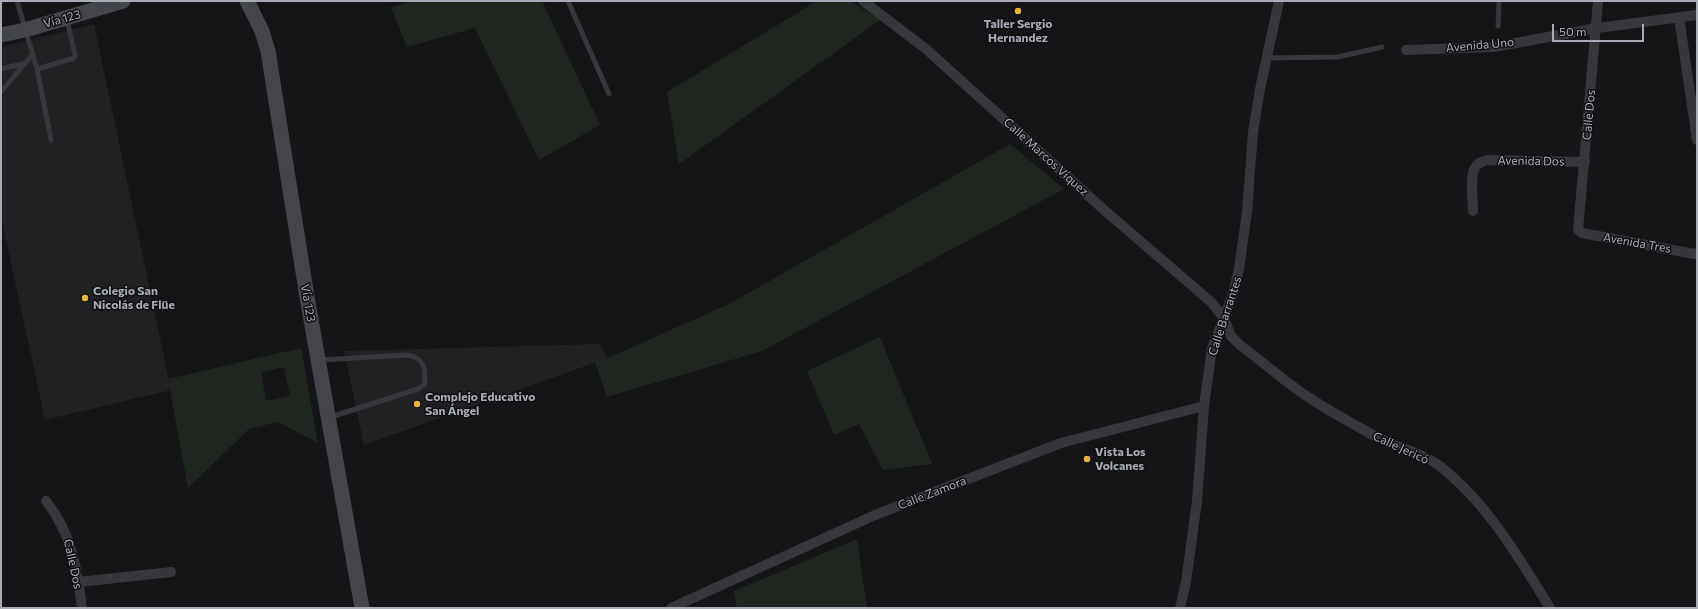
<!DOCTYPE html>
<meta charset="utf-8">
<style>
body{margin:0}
#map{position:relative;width:1698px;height:609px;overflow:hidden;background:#151517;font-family:Commissioner,sans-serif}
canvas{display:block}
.frame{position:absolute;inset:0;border:2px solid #a7acb6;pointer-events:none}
.scale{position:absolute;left:1552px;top:24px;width:92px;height:18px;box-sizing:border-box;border:2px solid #a7acb6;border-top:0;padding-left:5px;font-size:12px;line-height:14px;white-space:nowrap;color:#a7acb6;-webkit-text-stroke:3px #101012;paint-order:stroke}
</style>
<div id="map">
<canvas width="1698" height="609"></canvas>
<div class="frame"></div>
<div class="scale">50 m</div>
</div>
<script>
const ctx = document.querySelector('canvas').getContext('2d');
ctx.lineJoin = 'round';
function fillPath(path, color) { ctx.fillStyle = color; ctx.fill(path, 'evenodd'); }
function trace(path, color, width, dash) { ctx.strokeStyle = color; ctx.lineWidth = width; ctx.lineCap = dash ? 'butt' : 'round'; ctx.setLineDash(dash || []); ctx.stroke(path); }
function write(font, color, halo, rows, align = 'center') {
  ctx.font = font + ' Commissioner,sans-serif'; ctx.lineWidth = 3; ctx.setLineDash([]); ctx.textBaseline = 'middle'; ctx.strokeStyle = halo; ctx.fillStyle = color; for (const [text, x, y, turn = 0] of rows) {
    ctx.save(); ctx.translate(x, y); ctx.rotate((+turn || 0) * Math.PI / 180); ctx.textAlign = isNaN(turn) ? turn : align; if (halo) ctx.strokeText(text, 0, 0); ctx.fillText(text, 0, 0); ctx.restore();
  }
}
fillPath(new Path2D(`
 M94,24L171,390L45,420L1,217V47Z
 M599,344L608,358L364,445L344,351Z`), '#212124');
fillPath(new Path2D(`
 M414,1H542L600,125L539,160L475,28L407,47L391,7Z
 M817,1H850L880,20L679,164L667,92Z
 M1010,144L1064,189L762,351L607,397L595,362L608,358L731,303Z
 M880,337L932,464L883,470L859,424L834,435L807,371Z
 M301,348L318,443L278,422L249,429L188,488L168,379ZM284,367L290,396L266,401L261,372Z
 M857,539L867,608H737L734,591Z`), '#1f2620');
trace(new Path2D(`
 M17,1L37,69L74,58L75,55L67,20
 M568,1L609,94
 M1498,26L1499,1
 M1266,58L1338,57L1382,47
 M1,69L26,63
 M37,69L51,140
 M1,92L32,55
 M319,360L407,355C423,357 427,369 424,385L418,389L331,417`), '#36373b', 5);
trace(new Path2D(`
 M863,1L926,49L1103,209L1211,302L1224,318L1231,336L1240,345C1263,362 1284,381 1308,397C1329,411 1353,424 1375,436C1396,448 1422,452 1441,467C1488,504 1519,558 1550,608
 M1598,1L1578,230L1582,233L1694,254L1697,253
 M1679,17L1697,140
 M1406,50L1494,47L1597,28L1697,15
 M1473,211C1473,199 1468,172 1478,164C1481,162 1484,161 1487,160L1585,162
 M46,501C72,534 77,568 82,608
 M79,582L171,572
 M671,608L875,515L1061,443L1204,406
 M1180,608L1186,582L1197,501L1204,406L1212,348L1232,297L1239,269L1247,212L1253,132L1260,89L1279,1`), '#36373b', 10);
trace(new Path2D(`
 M247,1L262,31L268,51L307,297L362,608
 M1,35L25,30L123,1`), '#44464b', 15);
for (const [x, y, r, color] of [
 [1018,11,4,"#e8b33b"],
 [85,298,4,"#e8b33b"],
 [417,404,4,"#e8b33b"],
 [1087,459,4,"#e8b33b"]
]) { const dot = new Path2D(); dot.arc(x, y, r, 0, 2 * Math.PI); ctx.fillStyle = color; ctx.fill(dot); trace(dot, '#101012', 1.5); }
write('12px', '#a7acb6', '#101012', [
 ["Vía 123",62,19,-16],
 ["Avenida Uno",1480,45,-5],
 ["Calle Dos",1589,115,-85],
 ["Calle Marcos Víquez",1046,157,42],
 ["Avenida Dos",1531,161,1],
 ["Avenida Tres",1637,243,10],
 ["Vía 123",308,303,80],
 ["Calle Barrantes",1225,316,-72],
 ["Calle Jericó",1401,448,25],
 ["Calle Zamora",932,493,-21],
 ["Calle Dos",73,564,78]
]);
write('bold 12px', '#a7acb6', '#101012', [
 ["Taller Sergio",1018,24,"center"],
 ["Hernandez",1018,38,"center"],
 ["Colegio San",93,291],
 ["Nicolás de Flüe",93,305],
 ["Complejo Educativo",425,397],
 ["San Ángel",425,411],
 ["Vista Los",1095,452],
 ["Volcanes",1095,466]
], 'left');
</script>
